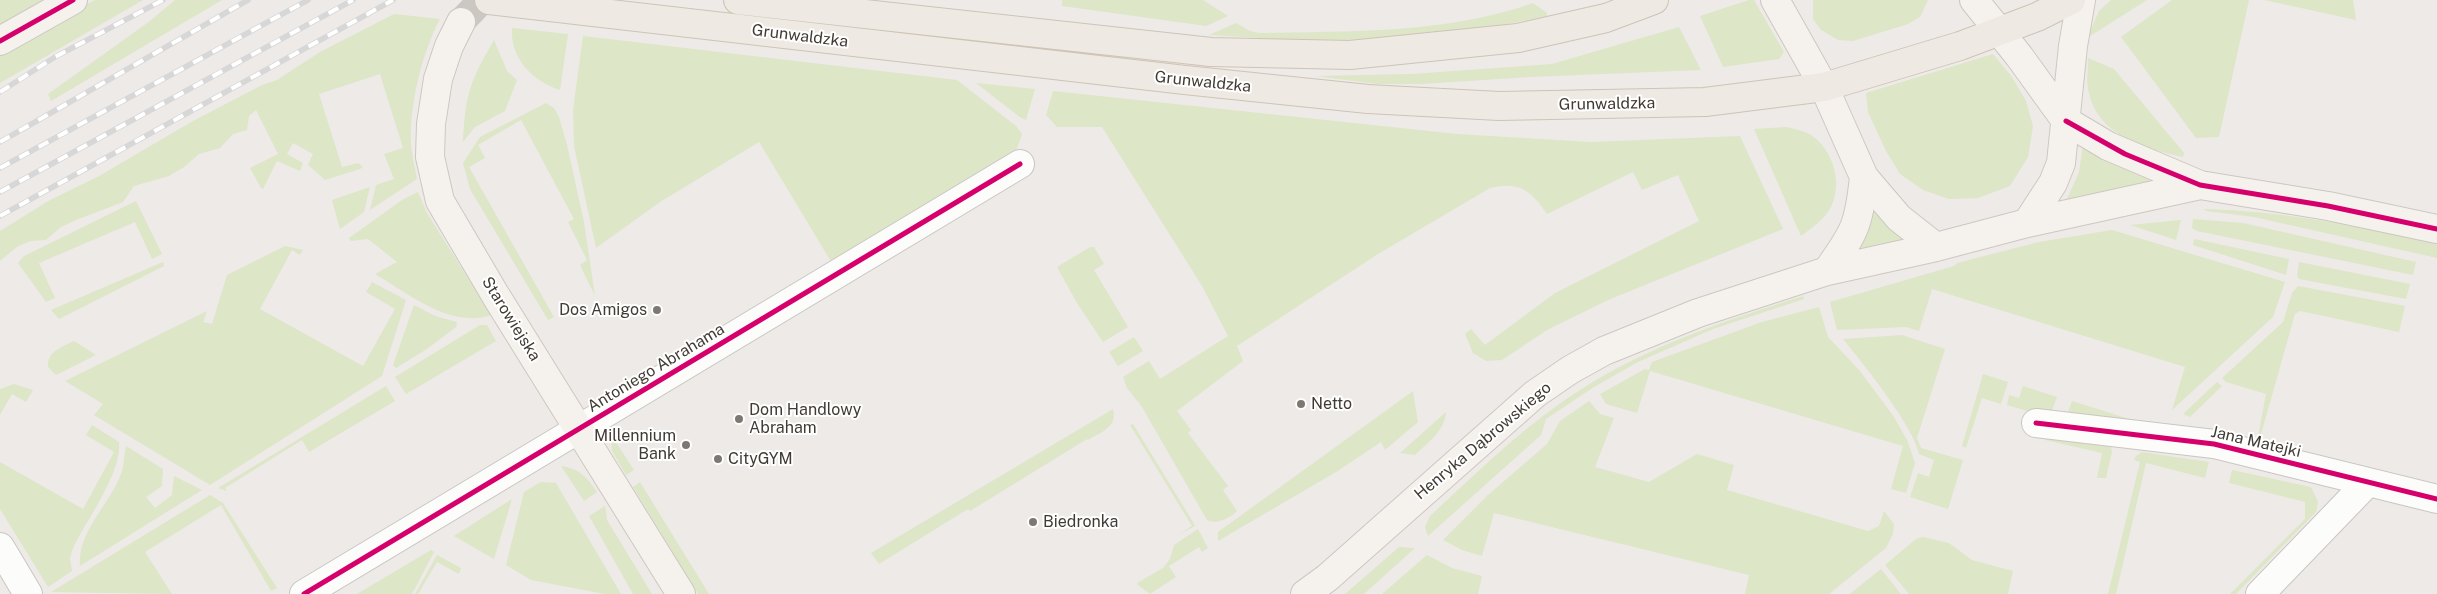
<!DOCTYPE html>
<meta charset="utf-8">
<style>
body{margin:0}
canvas{display:block;background:#edeae7}
</style>
<canvas width="2437" height="594"></canvas>
<script>
const ctx = document.querySelector('canvas').getContext('2d');
ctx.lineJoin = 'round';
function fillPath(path, color) { ctx.fillStyle = color; ctx.fill(path, 'evenodd'); }
function trace(path, color, width, dash) { ctx.strokeStyle = color; ctx.lineWidth = width; ctx.lineCap = dash ? 'butt' : 'round'; ctx.setLineDash(dash || []); ctx.stroke(path); }
function write(font, color, halo, rows, align = 'center') {
  ctx.font = font + ' "Public Sans",sans-serif'; ctx.lineWidth = 4; ctx.setLineDash([]); ctx.textBaseline = 'middle'; ctx.strokeStyle = halo; ctx.fillStyle = color; for (const [text, x, y, turn = 0] of rows) {
    ctx.save(); ctx.translate(x, y); ctx.rotate((+turn || 0) * Math.PI / 180); ctx.textAlign = isNaN(turn) ? turn : align; if (halo) ctx.strokeText(text, 0, 0); ctx.fillText(text, 0, 0); ctx.restore();
  }
}
fillPath(new Path2D(`
 M0,0H46L0,27Z
 M95,0H143L0,83V50Z
 M175,0H222L51,101L48,94L150,21Z
 M1062,0H1203L1228,16L1206,26L1062,6Z
 M1749,0H1754L1784,52L1779,59L1723,67L1700,16Z
 M1813,0H1928L1920,17L1908,24L1853,41L1838,40L1821,30L1813,19Z
 M2111,0H2147L2087,38L2099,11Z
 M2172,0H2249L2219,137L2196,138L2121,37Z
 M2264,0H2353L2356,20Z
 M1533,3L1547,13V16L1492,27L1387,39L1315,41L1209,35L1236,23L1250,31L1259,33C1350,31 1446,34 1533,3Z
 M394,14L440,19C422,53 409,106 411,144C412,156 415,168 417,179L370,210L376,185L394,179L384,154L403,148L380,74L319,94L342,167L358,163L363,167L360,169L325,180L308,165L313,154L293,143L287,154L303,163L300,171L277,161L263,189L261,188L250,168L278,154L256,110L249,116L247,130L233,134L220,148L199,154L184,167L169,176L134,186L123,202L76,220L61,227L46,240L31,241L18,246L0,261V231L50,200L99,176L193,121L262,85L277,80L320,52Z
 M1679,27L1701,70L1531,77L1421,84H1377L1315,76L1411,74L1552,64Z
 M512,28L568,34L560,90C532,81 510,58 512,28Z
 M583,36L957,80L1016,126L1022,134L1016,151L1011,155L832,263L759,142L660,202L596,248L574,146L573,110Z
 M494,40L507,71L517,80L505,111L475,127L463,142C465,95 470,81 494,40Z
 M1993,54L2012,77L2026,101L2033,126L2028,157L2010,186L1978,198L1949,199L1923,190L1900,174L1886,151L1868,112L1866,93Z
 M2088,58L2114,69L2184,153L2183,157C2147,149 2098,136 2089,93C2086,83 2088,70 2088,58Z
 M976,83L1035,89L1026,120L1021,118Z
 M1053,91L1457,134L1591,142L1740,136L1783,229L1608,300L1547,330L1502,360L1486,361L1473,353L1465,334L1471,329L1485,345L1555,293L1699,221L1678,175L1642,190L1633,172L1547,214C1531,190 1519,181 1490,188L1378,254L1237,346L1243,361L1177,411L1191,430L1188,433L1228,486L1223,490L1237,511C1230,518 1217,525 1207,520L1142,407L1127,388L1123,377L1149,361L1160,379L1228,336L1202,286L1102,127H1057L1046,115Z
 M546,103L554,108L559,117L567,145L584,222L595,296L580,265L587,260L568,222L574,219L521,120L478,145L485,158L469,167L554,317L548,320L470,189L463,163L480,137Z
 M1786,127C1794,129 1805,131 1811,135C1833,150 1843,182 1831,207C1825,219 1812,228 1801,236L1754,129Z
 M2083,145L2182,181L2070,202L2067,199L2079,172Z
 M370,187L364,212L340,229L332,200Z
 M418,192L427,213L491,315C451,329 407,293 375,274L397,262L368,239L351,241L349,238L402,200Z
 M1875,199L1909,241L1839,262C1863,239 1868,232 1875,199Z
 M136,201L162,254L152,259L135,222L39,263L55,298L46,302L18,263L24,256Z
 M2203,209C2282,211 2360,226 2437,243V258L2254,217L2207,211Z
 M2193,219L2243,223L2416,262L2413,275L2197,231L2192,228Z
 M2181,220L2176,240L2130,225Z
 M2112,230L2285,282L2273,317L2172,410L2185,367L1932,289L1919,331L1906,327L1837,330L1830,302L1954,266L1957,263L2039,242Z
 M2194,239L2289,259L2286,275L2193,245Z
 M285,246L303,250L300,255L292,250L260,309L363,366L395,309L366,292L372,282L406,300L382,376L210,485L94,415L103,404L65,381L207,311L203,322L212,324L227,275Z
 M1090,247H1094L1104,264L1094,270L1128,327L1103,342L1077,303L1057,267Z
 M163,262L164,266L59,319L51,310Z
 M2299,262L2410,284L2406,299L2299,279L2297,276Z
 M2298,286L2405,306L2399,332L2300,311L2295,314L2260,438L2258,437L2266,394L2226,382L2222,378L2283,322L2292,293Z
 M1803,296L1804,299L1713,329L1638,362L1594,387L1546,419L1541,435L1428,536L1425,527L1430,516C1473,476 1516,434 1565,400C1637,350 1720,322 1803,296Z
 M414,305L435,316L457,322L456,327L427,349L396,368L393,365Z
 M1819,307L1828,337L1860,371L1894,417L1907,440L1915,463L1906,493L1891,489L1903,446L1650,371L1637,413L1606,404L1600,394L1645,369L1649,370L1652,362L1762,322Z
 M480,325H487L496,341L406,394L395,377Z
 M1902,335L1945,349L1917,438L1921,448L1963,460L1948,509L1910,497L1918,473L1929,477L1934,460L1919,454C1914,427 1862,362 1843,339Z
 M1134,337L1143,351L1118,366L1109,352Z
 M74,341L96,355L56,375L48,367C47,351 62,347 74,341Z
 M1983,374L2008,382L2001,404L1982,398L1966,448L1962,446Z
 M2217,382L2222,386L2190,417L2183,414Z
 M14,384L33,390L26,402L12,394L0,415V389Z
 M386,386L395,401L309,452L302,440L225,488L227,491L218,488Z
 M2023,386L2057,397L2051,413H2034L2007,405L2009,395L2019,398Z
 M1413,391L1418,422L1385,450L1381,442L1336,472L1218,541V532Z
 M1589,401L1600,414L1614,418L1595,467L1649,482L1697,454L1734,465L1727,490L1868,531L1879,526L1884,511L1894,524L1893,534L1886,548L1829,594H1745L1749,575L1494,513L1482,556L1462,550L1443,540L1488,495L1547,444L1560,421Z
 M2072,401L2152,426L2067,415Z
 M1113,409C1118,427 1101,432 1088,440L1087,439L970,511L968,509L879,564L871,553Z
 M1446,412C1445,431 1427,443 1415,455L1400,453Z
 M1133,424L1193,522L1195,526L1176,536L1192,526L1130,425Z
 M92,425L119,442C122,473 87,519 73,548L70,558L72,571L48,587L0,509V462L83,509L114,452L86,435Z
 M610,433L634,470L626,475L612,451Z
 M2046,436L2111,445L2112,452L2106,478H2097L2102,453L2045,440Z
 M126,446L163,469L162,486L146,497L155,508L172,495L174,476L202,490L80,566C77,532 110,504 121,474C124,466 124,455 126,446Z
 M2142,452L2209,462L2205,478L2146,463L2116,594H2108L2140,462L2134,460L2136,456Z
 M561,466C580,469 587,477 597,492L584,501Z
 M2232,470L2311,487L2318,502L2316,512L2236,594H2230L2305,519V502L2229,483Z
 M541,482L556,483L621,594H605L531,580L506,565L524,492Z
 M640,482L709,594H698L633,487Z
 M210,495L223,503L277,588L271,591L221,505L145,552L172,594L51,592Z
 M512,499L494,559L454,536Z
 M605,506L607,520L652,594H633L589,516Z
 M1198,529L1208,548L1202,552L1199,547L1169,566L1176,577L1150,594L1138,585L1137,583L1163,568L1170,559L1174,545Z
 M1923,537L1949,543L1972,560L2013,571L2008,594H1909L1885,565L1916,539Z
 M1399,547L1415,548L1364,594H1345Z
 M431,550L434,552L412,594H357Z
 M437,555L461,568L459,574L437,562L418,594H415Z
 M1427,555L1452,568L1482,576L1478,594H1382Z
 M1881,569L1901,594H1850L1877,572Z`), '#dee6c8');
trace(new Path2D(`
 M461,22L482,0`), '#cbc7c3', 28, [28, 14]);
const street = new Path2D(`
 M2036,423L2214,444L2437,499
 M0,547L28,594
 M304,594L1020,164
 M2260,594L2368,482`);
const secondary = new Path2D(`
 M1775,0L1824,87L1864,177L1899,218L1936,247
 M1974,0L2019,56L2066,121L2108,146L2200,185L2328,206L2437,229
 M461,22L449,46L438,79L431,124L430,157L440,201L496,296L681,594
 M0,41L73,0
 M2027,223L2053,183L2061,163L2073,46L2081,0
 M1827,271C1855,232 1859,225 1864,177
 M1305,594L1327,578L1535,394L1570,370L1604,351L1698,313L1827,271L1936,247L2027,223L2200,185`);
const primary = new Path2D(`
 M489,0L1185,80L1368,99L1499,106L1705,102L1824,87L1960,46L2037,17L2071,0
 M738,0L1211,52L1350,55L1518,38L1606,18L1654,0`);
trace(street, '#cac6c3', 30);
trace(secondary, '#cdc7c0', 30);
trace(primary, '#cec4b6', 30);
trace(street, '#fcfcfb', 28);
trace(secondary, '#f5f2ee', 28);
trace(primary, '#efe9e3', 28);
const rail = new Path2D(`
 M0,92L55,57L163,0
 M0,142L248,0
 M0,168L308,0
 M0,192L353,0
 M0,216L393,0`);
trace(rail, '#d8d7d7', 5.5);
trace(rail, '#fff', 4, [11]);
trace(new Path2D(`
 M0,41L73,0
 M2066,121L2125,154L2200,185L2328,206L2437,229
 M2036,423L2214,444L2437,499
 M304,594L1020,164`), '#d6006c', 5);
for (const [x, y, r, color] of [
 [657,310,5,"#7e7873"],
 [1301,404,5,"#7e7873"],
 [739,419,5,"#7e7873"],
 [686,445,5,"#7e7873"],
 [718,459,5,"#7e7873"],
 [1033,522,5,"#7e7873"]
]) { const dot = new Path2D(); dot.arc(x, y, r, 0, 2 * Math.PI); ctx.fillStyle = color; ctx.fill(dot); trace(dot, '#fff', 2); }
write('16px', '#423b34', '#fff', [
 ["Grunwaldzka",800,36,7],
 ["Grunwaldzka",1203,82,6],
 ["Grunwaldzka",1607,104,-1],
 ["Starowiejska",511,319,58],
 ["Antoniego Abrahama",656,368,-31],
 ["Henryka Dąbrowskiego",1483,441,-40],
 ["Jana Matejki",2256,442,13]
]);
write('16px', '#423b34', '#fff', [
 ["Dos Amigos",647,310,"right"],
 ["Netto",1311,404],
 ["Dom Handlowy",749,410],
 ["Abraham",749,428],
 ["Millennium",676,436,"right"],
 ["Bank",676,454,"right"],
 ["CityGYM",728,459],
 ["Biedronka",1043,522]
], 'left');
</script>
